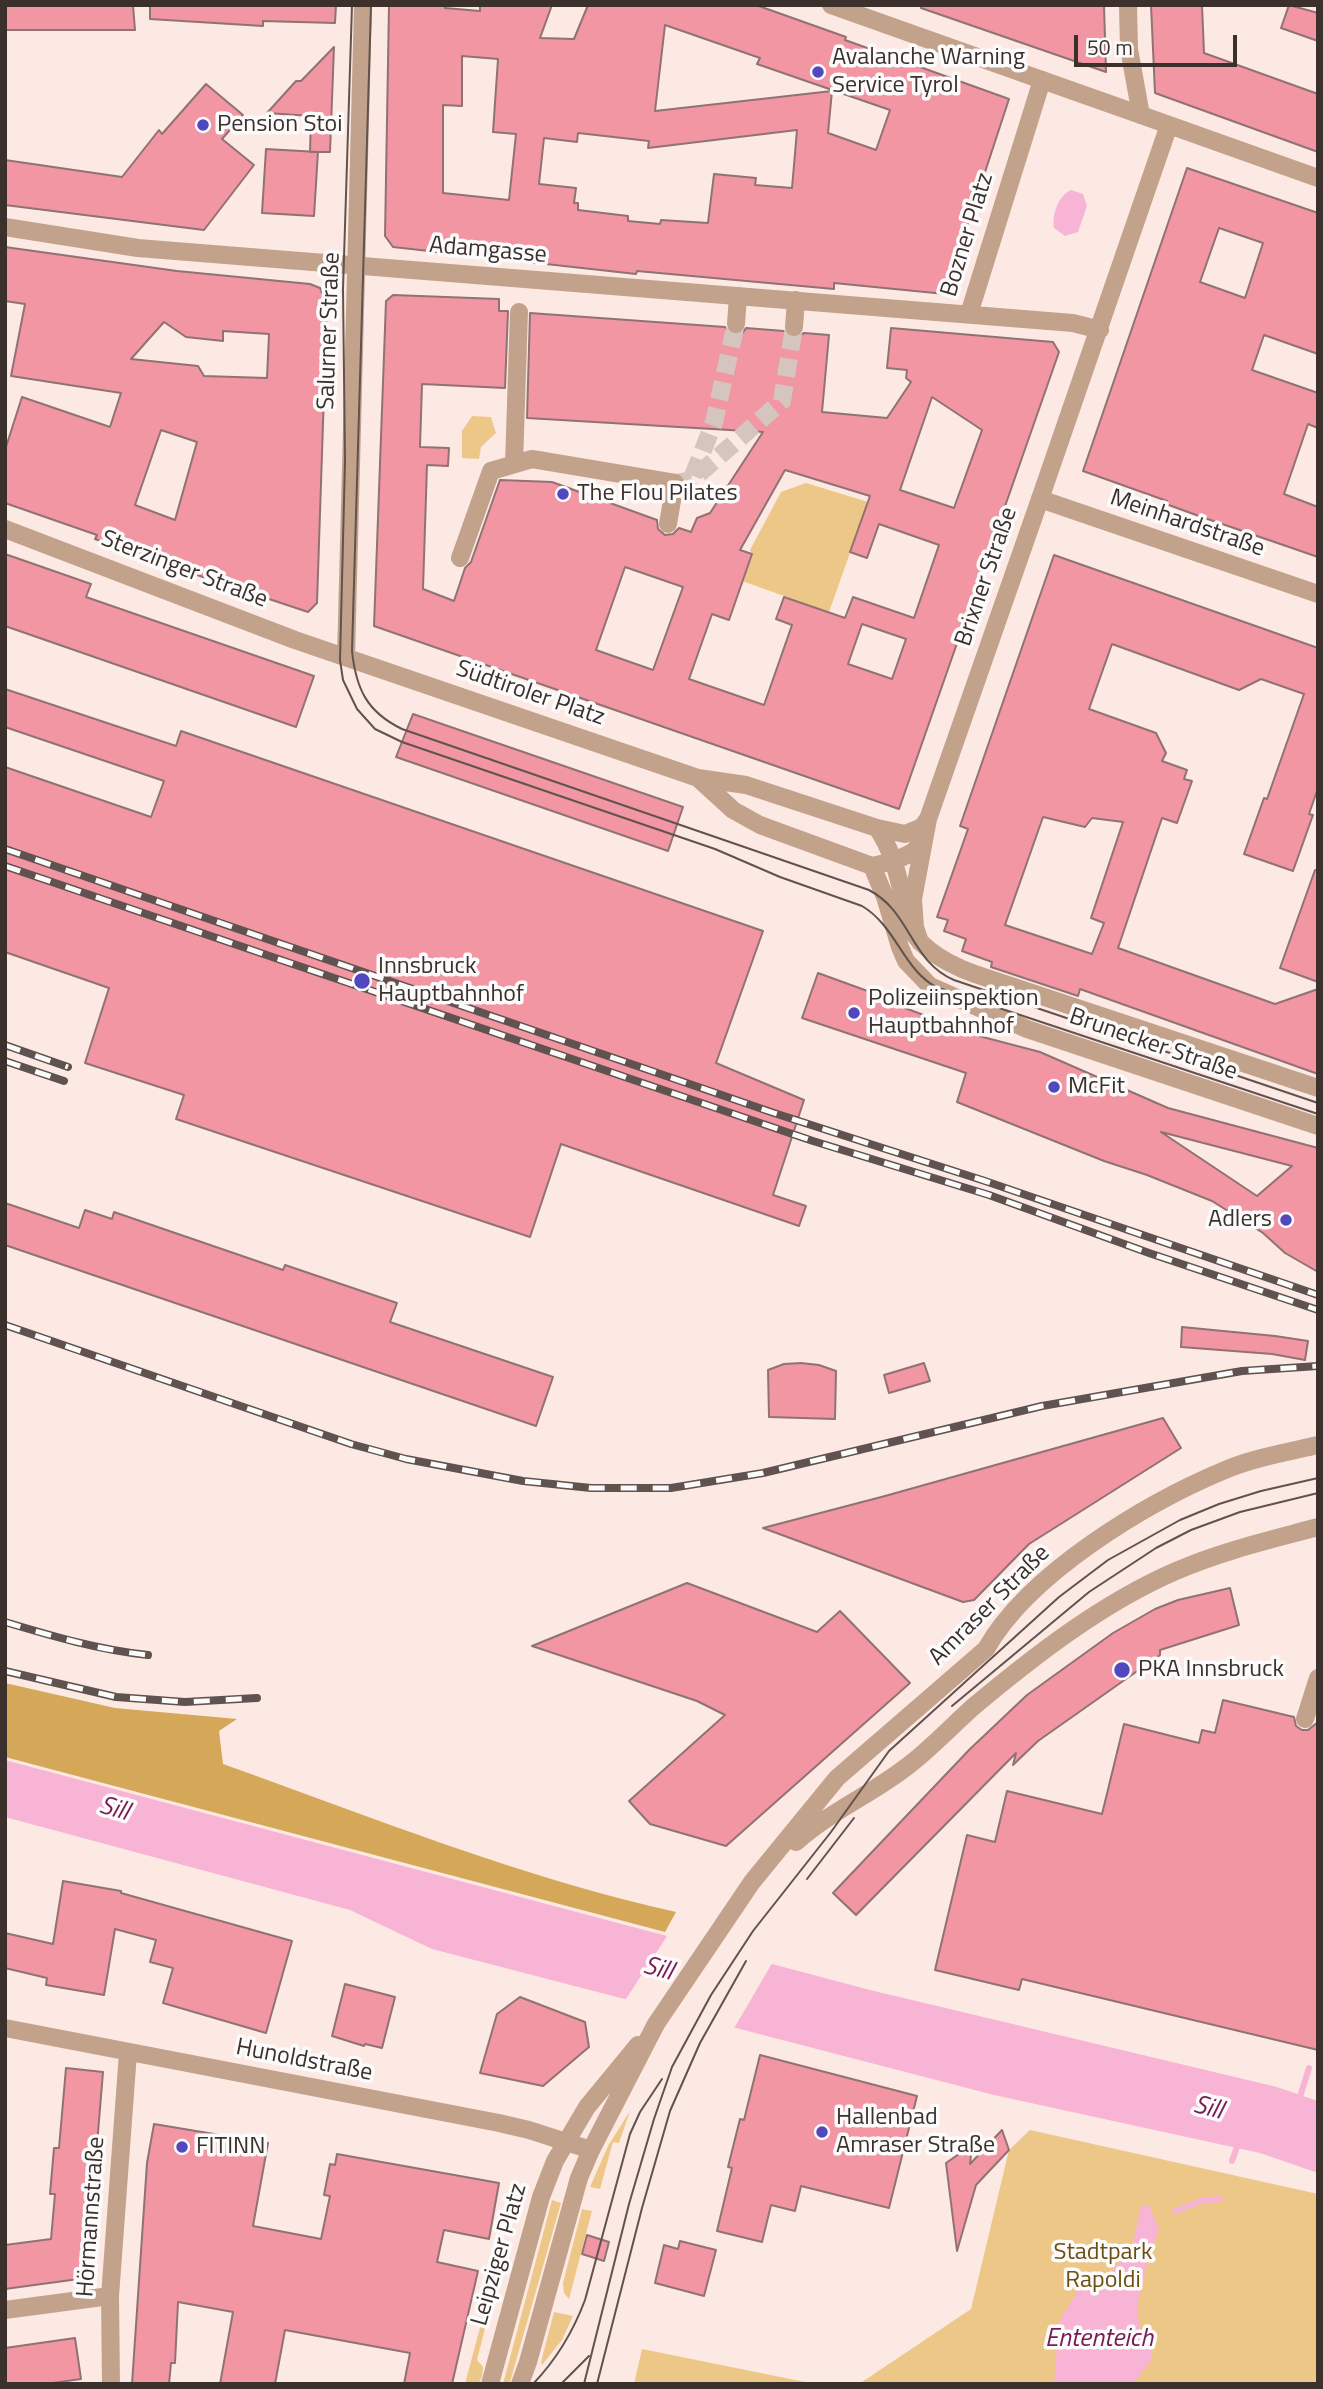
<!DOCTYPE html>
<meta charset="utf-8">
<style>
body{margin:0}
#map{position:relative;width:1323px;height:2389px;overflow:hidden;background:#fde9e4;font-family:"Titillium Web",sans-serif}
canvas{display:block}
.frame{position:absolute;inset:0;border:7px solid #3c302c;pointer-events:none}
.scale{position:absolute;left:1074px;top:35px;width:163px;height:32px;box-sizing:border-box;border:4px solid #3c302c;border-top:0;padding-left:9px;font-size:21px;line-height:24px;white-space:nowrap;color:#3c302c;-webkit-text-stroke:5px #fbfbfb;paint-order:stroke}
</style>
<div id="map">
<canvas width="1323" height="2389"></canvas>
<div class="frame"></div>
<div class="scale">50 m</div>
</div>
<script>
const ctx = document.querySelector('canvas').getContext('2d');
ctx.lineJoin = 'round';
function fillPath(path, color) { ctx.fillStyle = color; ctx.fill(path, 'evenodd'); }
function trace(path, color, width, dash) { ctx.strokeStyle = color; ctx.lineWidth = width; ctx.lineCap = dash ? 'butt' : 'round'; ctx.setLineDash(dash || []); ctx.stroke(path); }
function write(font, color, halo, rows, align = 'center') {
  ctx.font = font + ' "Titillium Web",sans-serif'; ctx.lineWidth = 7; ctx.setLineDash([]); ctx.textBaseline = 'middle'; ctx.strokeStyle = halo; ctx.fillStyle = color; for (const [text, x, y, turn = 0] of rows) {
    ctx.save(); ctx.translate(x, y); ctx.rotate((+turn || 0) * Math.PI / 180); ctx.textAlign = isNaN(turn) ? turn : align; if (halo) ctx.strokeText(text, 0, 0); ctx.fillText(text, 0, 0); ctx.restore();
  }
}
fillPath(new Path2D(`
 M472,416L491,417L496,433L481,447L479,459L462,458V431Z
 M806,483L868,502L829,612L742,581L752,554L750,550L781,492Z
 M630,2111L619,2143L613,2142L600,2189L590,2187L608,2146Z
 M1030,2130L1318,2194V2384H859L971,2309L1009,2150Z
 M552,2200L561,2203L510,2382L503,2384Z
 M582,2209L592,2211L569,2299L564,2293L563,2283Z
 M495,2271L498,2277L477,2360L483,2367L482,2377L478,2384H465Z
 M554,2312L573,2316L562,2340L542,2365L541,2362Z
 M642,2349L815,2384H634Z`), '#edc788');
fillPath(new Path2D(`
 M5,1683L115,1708L237,1719L219,1731L223,1764C372,1817 522,1878 676,1912L665,1932L5,1757Z`), '#d4a759');
fillPath(new Path2D(`
 M1071,190L1083,194L1087,206L1078,232L1065,236L1054,228C1052,214 1058,196 1071,190Z
 M5,1760L870,1990L1277,2087L1318,2101V2173L1260,2153L994,2095L432,1949L350,1910L5,1817Z
 M1149,2205L1159,2229L1148,2260L1137,2307L1141,2339L1152,2348V2359L1133,2384H1054L1059,2321L1082,2285L1110,2273L1132,2247L1141,2206Z`), '#f8b4d4');
fillPath(new Path2D(`
 M669,1933L774,1960L733,2030L624,2002Z`), '#fde9e4');
trace(new Path2D(`
 M1298,2103L1309,2068
 M1232,2161L1238,2144L1242,2143
 M1175,2211L1201,2201L1220,2199`), '#f8b4d4', 6);
const building = new Path2D(`
 M5,5H133L135,30H5Z
 M150,5H336L335,23L263,21V26L150,19Z
 M389,5H446L445,8L480,11V5H552L540,38L574,39L588,5H756L846,37L845,40L1009,99L945,294L834,283V289L637,271L636,274L393,247L385,236ZM665,25L760,58L757,64L890,110L876,150L828,133L832,91L655,111ZM462,56L498,59L493,132L516,134L509,200L443,193V105L462,106ZM797,130L792,188L755,185L756,178L714,174L708,223L661,220L660,224L628,221V216L578,210V203H574L576,188L539,184L544,138L577,142L578,133L649,141L648,148Z
 M922,5H1104L1106,72L921,8Z
 M1151,5H1202L1204,53L1318,94V152L1155,93Z
 M1289,5L1318,13V41L1281,28Z
 M334,47L330,152H310L311,116L267,113L296,81H301Z
 M206,84L243,115L222,139L254,165L204,230L5,205V160L122,177L159,130L162,134Z
 M266,149L318,152L314,216L262,213Z
 M1187,168L1318,213V354L1264,335L1252,370L1318,393V428L1308,424L1284,494L1318,507V557L1199,516L1166,504L1167,501L1083,471ZM1219,228L1263,243L1245,298L1200,282Z
 M5,247L177,271L310,284L320,288L327,304L317,603L308,612L140,556L95,539L97,535L5,503V450L22,397L110,427L121,393L11,376L25,304L5,301ZM164,322L186,337L223,341V331L269,334L267,378L204,376L198,366L131,359ZM161,430L197,442L175,520L135,505Z
 M393,295L499,299V311H508L505,388L422,384L420,447L449,448L448,466L427,465L423,589L454,601L465,568L471,562L500,480L552,482L657,520L658,529L665,535L673,534L679,528L691,532L697,518L710,513L763,432L527,418L530,313L725,327L729,333L735,335L742,334L746,328L784,331L788,337L794,338L804,333L829,335L822,412L887,418L911,382L906,378L907,370L887,368L891,328L1053,342L1059,352L899,809L374,626L386,301ZM932,397L982,430L954,508L900,490ZM785,470L870,496L850,552L867,558L879,524L939,545L914,618L853,597L845,618L784,597L776,619L792,625L764,705L689,679L712,614L729,620L752,554L740,550ZM625,567L683,587L653,670L596,650ZM862,624L906,639L892,679L848,664Z
 M5,554L91,584L86,597L314,676L296,727L5,626Z
 M1054,555L1318,648V788L1309,814L1313,815L1293,871L1244,854L1264,798L1267,799L1304,694L1261,679L1239,690L1112,644L1089,709L1156,733L1166,753L1162,761L1187,770L1184,779L1192,781L1177,823L1162,818L1118,948L1275,1004L1318,989V1074L1080,989L1078,996L991,967L992,962L962,951L966,939L944,931L948,920L937,917L968,829L960,826ZM1043,817L1085,827L1092,818L1123,822L1091,918L1104,923L1092,954L1005,925Z
 M5,689L176,746L181,731L763,931L716,1063L804,1100L773,1195L806,1206L799,1226L561,1144L530,1237L176,1119L184,1095L85,1063L109,988L5,952V767L151,817L164,781L5,727Z
 M413,714L683,807L668,851L396,757Z
 M1315,870H1318V982L1280,968Z
 M818,973L906,1005L905,1008L979,1036L1040,1052L1168,1108L1318,1148V1272L1285,1253L1263,1233L1212,1201L1147,1175L1104,1161L957,1102L966,1073L802,1018ZM1161,1132L1292,1166L1257,1196Z
 M5,1203L79,1228L85,1210L112,1219L114,1212L283,1270L285,1265L397,1303L390,1322L553,1377L536,1426L5,1245Z
 M1182,1327L1275,1336L1308,1341L1305,1360L1272,1354L1181,1347Z
 M801,1363L819,1365L836,1371L835,1419L769,1417L768,1370L784,1364Z
 M924,1363L930,1381L889,1393L884,1375Z
 M1163,1418L1181,1448L1029,1544L974,1600L963,1602L763,1528L885,1496Z
 M687,1583L817,1632L840,1611L910,1683L726,1846L650,1824L629,1801L725,1715L697,1701L532,1646Z
 M1230,1588L1239,1625L1160,1650V1655L1038,1741L1013,1765L1016,1753L856,1915L833,1893L970,1749L1027,1695L1113,1633L1155,1609L1178,1600Z
 M1223,1700L1294,1717L1296,1726L1302,1730H1308L1318,1722V2050L1022,1979L1019,1990L935,1970L967,1835L995,1842L1007,1791L1102,1814L1124,1724L1199,1743L1202,1730L1215,1733Z
 M63,1881L121,1891V1893L292,1941L266,2033L163,2003L173,1968L150,1962L156,1940L115,1929L104,1995L46,1985L47,1978L5,1968V1933L53,1944Z
 M345,1984L395,1997L382,2048L365,2044L364,2046L332,2036Z
 M520,1997L585,2022L589,2047L543,2086L480,2073L497,2014Z
 M760,2055L917,2096L889,2208L801,2186L795,2211L771,2205L762,2242L717,2231L732,2168L728,2167L740,2119L744,2120Z
 M66,2068L103,2072L86,2278L5,2289V2245L51,2239L55,2194H50L54,2148H59Z
 M154,2124L268,2143L253,2226L321,2239L330,2196L324,2195L330,2164L335,2165L337,2154L499,2183L489,2239L444,2230L437,2262L478,2271L452,2384H404L410,2353L285,2330L275,2384H220L233,2312L178,2302L175,2363H171L169,2384H132L147,2163Z
 M1002,2130L1009,2150L976,2185L957,2251L946,2163L972,2145L970,2164Z
 M587,2235L609,2242L604,2261L582,2254Z
 M680,2241L716,2250L704,2296L655,2283L664,2245L678,2249Z
 M75,2338L81,2379L46,2384H5V2348Z`);
fillPath(building, '#f196a2');
trace(building, '#907274', 2);
trace(new Path2D(`
 M693,476L714,422L736,324
 M675,483L692,480L782,401L794,327`), '#d6c4bf', 18, [18, 9]);
trace(new Path2D(`
 M1042,80L1141,115
 M736,324L738,296
 M794,327L796,300
 M514,464L519,312
 M460,558L491,471L532,459L675,483L668,524
 M1305,1719L1318,1678`), '#c2a28b', 18);
trace(new Path2D(`
 M831,5L1042,80L969,314
 M1128,5L1129,49L1141,115L1318,178
 M5,227L138,248L1073,323L1100,330
 M1040,499L1169,125
 M5,2028L499,2123L529,2130L591,2150
 M5,2310L110,2296
 M111,2384L110,2296L128,2053`), '#c2a28b', 18);
trace(new Path2D(`
 M5,529L295,640L698,778L746,785L877,828L905,834L922,827L928,819
 M346,657L363,5
 M698,778L733,810L760,825L872,866L894,861L907,855L914,851L922,841
 M877,828C890,847 896,867 901,889C902,898 902,908 905,917C915,947 947,964 975,974L1318,1088
 M872,866L885,897L900,947L906,961L930,986L1027,1029L1318,1126
 M920,942L915,927L913,899L928,819L1040,499L1318,594
 M796,1842C833,1809 877,1792 914,1761C935,1744 953,1725 973,1707C1034,1656 1102,1603 1176,1571C1222,1551 1270,1540 1318,1527
 M490,2384L541,2197L555,2161L587,2107L638,2045
 M520,2384L528,2362L579,2178L591,2150L656,2024L752,1882L837,1778L986,1649C1029,1573 1146,1503 1225,1470C1253,1458 1288,1452 1318,1445`), '#c2a28b', 18);
trace(new Path2D(`
 M352,5L343,289L345,461L340,660L343,680L357,709L375,729L402,742L715,849L780,877L862,906C896,926 903,969 936,987L1318,1114
 M371,5L352,651C356,689 367,712 402,729L869,890C911,912 910,961 954,980L1318,1103
 M952,1706L1089,1592L1156,1548L1191,1530L1240,1512L1318,1493
 M807,1879L854,1818
 M533,2384C557,2359 573,2332 585,2300L630,2134L640,2112L662,2079
 M561,2384L589,2356
 M584,2384L629,2204L654,2119L672,2067L711,1995L753,1931L831,1832L889,1751L1059,1597L1108,1560L1180,1520L1219,1504L1261,1491L1318,1478
 M597,2384L642,2208L670,2111L700,2043L746,1961`), '#60524e', 2);
const rail = new Path2D(`
 M5,849L774,1113L985,1181L1318,1295
 M5,866L813,1141L989,1195L1149,1253L1318,1310
 M5,1045L68,1067
 M5,1061L64,1081
 M5,1325L351,1444L406,1459L523,1481L591,1488H671L763,1473L1042,1406L1242,1371L1318,1366
 M5,1622C52,1636 99,1650 148,1655
 M5,1671L116,1697L185,1702L257,1698`);
trace(rail, '#60524e', 8);
trace(rail, '#fbfbfb', 5, [16]);
for (const [x, y, r, color] of [
 [818,72,7,"#5147be"],
 [203,125,7,"#5147be"],
 [563,494,7,"#5147be"],
 [362,981,9,"#5147be"],
 [854,1013,7,"#5147be"],
 [1054,1087,7,"#5147be"],
 [1286,1220,7,"#5147be"],
 [1122,1670,9,"#5147be"],
 [822,2132,7,"#5147be"],
 [182,2147,7,"#5147be"]
]) { const dot = new Path2D(); dot.arc(x, y, r, 0, 2 * Math.PI); ctx.fillStyle = color; ctx.fill(dot); trace(dot, '#fbfbfb', 2.5); }
write('24px', '#3c302c', '#fbfbfb', [
 ["Avalanche Warning",832,58],
 ["Service Tyrol",832,86],
 ["Pension Stoi",217,125],
 ["The Flou Pilates",577,494],
 ["Innsbruck",378,967],
 ["Hauptbahnhof",378,995],
 ["Polizeiinspektion",868,999],
 ["Hauptbahnhof",868,1027],
 ["McFit",1068,1087],
 ["Adlers",1272,1220,"right"],
 ["PKA Innsbruck",1138,1670],
 ["Hallenbad",836,2118],
 ["Amraser Straße",836,2146],
 ["FITINN",196,2147]
], 'left');
write('24px', '#3c302c', '#fbfbfb', [
 ["Bozner Platz",968,235,-73],
 ["Adamgasse",488,251,5],
 ["Salurner Straße",330,331,-88],
 ["Meinhardstraße",1187,524,19],
 ["Sterzinger Straße",184,570,21],
 ["Brixner Straße",987,577,-71],
 ["Südtiroler Platz",530,694,19],
 ["Brunecker Straße",1153,1045,19],
 ["Amraser Straße",990,1606,-45],
 ["Hunoldstraße",304,2061,11],
 ["Hörmannstraße",92,2217,-86],
 ["Leipziger Platz",500,2255,-74]
]);
write('24px', '#6c4e12', '#fbfbfb', [
 ["Stadtpark",1103,2253],
 ["Rapoldi",1103,2281]
]);
write('italic 26px', '#791b53', '#fbfbfb', [
 ["Sill",114,1810,16],
 ["Sill",658,1970,15],
 ["Sill",1208,2109,14],
 ["Ententeich",1099,2340]
]);
</script>
